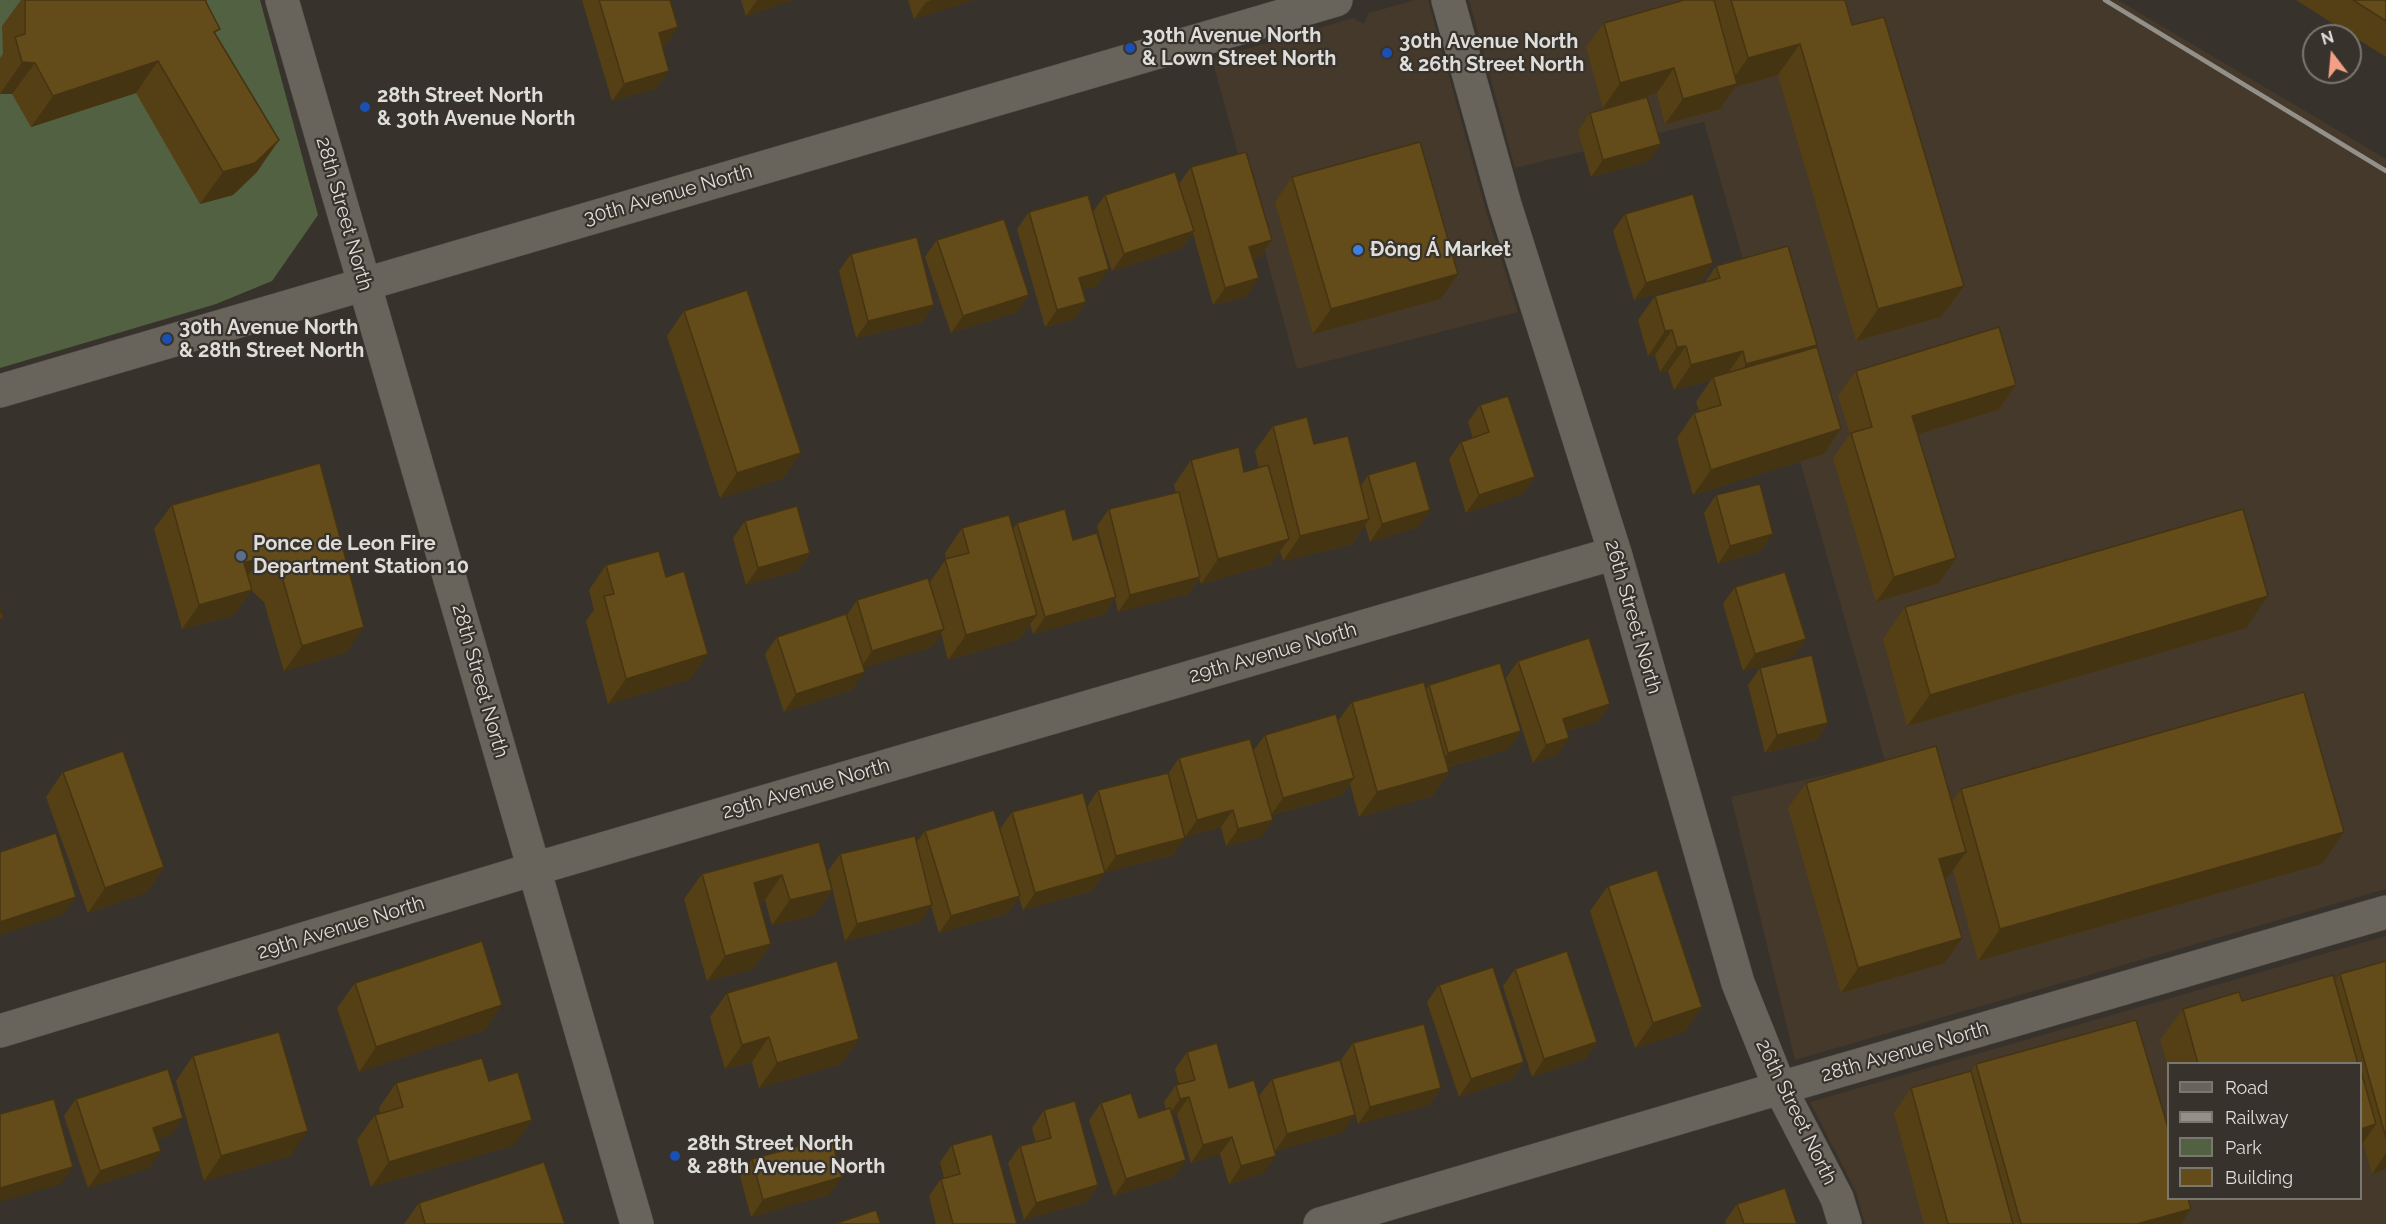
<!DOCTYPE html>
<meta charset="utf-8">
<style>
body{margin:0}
#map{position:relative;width:2386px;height:1224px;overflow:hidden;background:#37332c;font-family:Raleway,sans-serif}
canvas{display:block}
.legend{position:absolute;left:2167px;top:1062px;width:195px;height:138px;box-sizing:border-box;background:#37332c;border:2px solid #7a7771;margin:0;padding:8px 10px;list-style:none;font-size:18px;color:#dfddd9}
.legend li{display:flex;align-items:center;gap:12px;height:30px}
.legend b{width:30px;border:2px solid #7a7771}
.north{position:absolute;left:2302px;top:24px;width:60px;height:60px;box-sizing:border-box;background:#37332c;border:2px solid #7a7771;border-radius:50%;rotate:344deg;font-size:16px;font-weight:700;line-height:24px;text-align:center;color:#dfddd9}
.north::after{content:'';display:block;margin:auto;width:21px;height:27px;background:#f39f85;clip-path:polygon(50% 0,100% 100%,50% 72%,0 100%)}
</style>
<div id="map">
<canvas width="2386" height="1224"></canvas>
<ul class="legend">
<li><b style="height:8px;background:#68645c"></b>Road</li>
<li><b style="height:8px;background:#93908a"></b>Railway</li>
<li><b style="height:16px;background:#526141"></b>Park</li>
<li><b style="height:16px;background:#634b1a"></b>Building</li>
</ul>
<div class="north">N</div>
</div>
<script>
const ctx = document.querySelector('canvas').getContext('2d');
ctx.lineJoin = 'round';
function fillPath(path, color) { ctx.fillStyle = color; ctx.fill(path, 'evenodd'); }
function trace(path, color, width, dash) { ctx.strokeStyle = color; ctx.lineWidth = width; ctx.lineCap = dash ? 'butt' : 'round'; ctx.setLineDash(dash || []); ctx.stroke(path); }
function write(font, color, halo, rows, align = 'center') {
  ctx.font = font + ' Raleway,sans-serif'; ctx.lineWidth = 4.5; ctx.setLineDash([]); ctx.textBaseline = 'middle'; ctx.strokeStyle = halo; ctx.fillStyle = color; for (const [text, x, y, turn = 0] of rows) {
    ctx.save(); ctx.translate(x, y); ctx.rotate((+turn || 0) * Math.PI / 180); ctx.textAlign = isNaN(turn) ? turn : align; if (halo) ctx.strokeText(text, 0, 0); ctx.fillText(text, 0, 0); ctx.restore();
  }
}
fillPath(new Path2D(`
 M1415,0H1428L1486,211L1518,312L1297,369L1212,59L1353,18L1364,24L1369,13Z
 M1469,0H2118L2386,159V889L1795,1060L1731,797L1885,761L1704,122L1515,168Z
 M2386,936V1224H1865L1856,1192L1810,1102ZM2168,1064H2360V1198H2168Z`), '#44392a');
fillPath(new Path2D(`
 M0,0H260L318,215L272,281L216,304L0,368Z`), '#526141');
const minor = new Path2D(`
 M282,0L637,1224
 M1448,0L1505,205L1615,553L1738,983L1780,1088L1837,1198L1845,1224
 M0,391L1336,0
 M0,1031L534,869L1615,553
 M1320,1224L1780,1088L2386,912`);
trace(minor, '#54514c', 34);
trace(minor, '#68645c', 33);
trace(new Path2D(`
 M2105,0L2386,171`), '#93908a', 4.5);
fillPath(new Path2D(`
 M21,0H206L257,172L233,195L200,204L136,93L31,127L12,94H0V58L3,54L2,26Z
 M582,0H670L666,45L662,46L657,88L612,101Z
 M741,0H793L746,16Z
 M908,0H973L914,19Z
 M1716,0H1845L1852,25L1964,286L1941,317L1856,341L1778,75L1735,87L1720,109L1665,124L1657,93L1603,108L1586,47L1604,23L1714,3Z
 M2296,0H2386V57Z
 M1590,113L1649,161L1591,177L1578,131Z
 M1191,167L1272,240L1260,257L1253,259L1247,296L1213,305L1193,233L1182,248L1112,271L1095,220L1097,286L1083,290L1086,302L1074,319L1045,327L1017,229L1029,212H1093L1105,195L1179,184Z
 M1292,177L1441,299L1313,334L1275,202Z
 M1625,214L1713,263L1701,281L1634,300L1613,231Z
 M937,240L1029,295L1017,312L951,333L925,257Z
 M851,254L934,305L922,322L856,338L839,271Z
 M1716,266L1817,345L1815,348L1841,429L1824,454L1693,495L1677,438L1694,413L1699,411L1696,402L1711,380L1674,390L1668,371L1660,372L1655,355L1648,356L1638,320L1655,296L1705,282Z
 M684,311L801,453L783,478L720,498L667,336Z
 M1856,371L2016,385L1998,410L1918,434L1939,583L1876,602L1833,458L1850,434L1838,396Z
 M1480,405L1535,477L1522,494L1466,513L1449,459L1461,442L1473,438L1468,422Z
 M1273,426L1314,444L1361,486L1368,475L1430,510L1418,527L1370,542L1365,525L1352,544L1283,561L1280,551L1271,564L1201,584L1199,578L1188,594L1118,612L1115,598L1104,614L1033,634L1030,624L1019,639L948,660L941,633L932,647L864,667L853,689L784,712L765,654L777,637L847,615L857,600L930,582L946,559L945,553L962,528L1013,529L1017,523L1073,540L1107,564L1097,526L1109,509L1176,493L1174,485L1191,460L1244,472L1259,468L1255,451Z
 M320,463L347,652L284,671L264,602L251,590L234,615L182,629L154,529L172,505Z
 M1716,495L1761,551L1718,564L1704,513Z
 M745,521L810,553L798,570L746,585L733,538Z
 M606,565L691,679L608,704L586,621L594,610L589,590Z
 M1735,587L1794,656L1743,671L1723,604Z
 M1905,607L2246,628L1907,726L1883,639Z
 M1518,661L1610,704L1598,721L1567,731L1557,755L1533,763L1506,678Z
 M1760,668L1828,723L1816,740L1765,753L1748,685Z
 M1429,685L1509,749L1448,767L1449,772L1432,796L1359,817L1350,784L1342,795L1272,815L1261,837L1226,846L1221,827L1185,837L1173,855L1105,872L1093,890L1023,910L1019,897L1008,913L939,933L931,906L920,922L845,941L828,871L840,854L916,843L925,831L1000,829L1012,812L1087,807L1098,790L1168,774L1179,758L1253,751L1265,735L1338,721L1352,702L1426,689Z
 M63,772L164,867L147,892L88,913L46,797Z
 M1806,783L1952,802L1961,789L2322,864L1978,961L1953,870L1948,877L1945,878V963L1841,993L1788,808Z
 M819,842L832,890L815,915L772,925L765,900L760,902L771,944L753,969L707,981L684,899L702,874Z
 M1608,886L1702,1007L1684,1032L1635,1048L1590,911Z
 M2386,961V1169L2372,1174L2363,1143L2361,1146V1064H2169V1069L2160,1040L2183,1009L2242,1001L2335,982L2340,974Z
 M1515,969L1597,1042L1585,1059L1532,1077L1503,986Z
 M355,983L485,1030L359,1072L337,1008Z
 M1439,985L1524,1062L1512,1079L1459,1097L1427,1002Z
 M727,993L859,1039L841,1064L759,1088L752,1062L725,1069L710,1017Z
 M1353,1043L1441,1088L1429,1105L1358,1124L1341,1060Z
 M1187,1052L1229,1088L1264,1173L1229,1184L1220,1154L1191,1163L1177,1114L1172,1115L1174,1177L1114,1196L1089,1120L1101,1103L1139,1118L1166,1109L1164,1102L1176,1085L1179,1084L1175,1069Z
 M193,1056L290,1156L204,1181L176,1081Z
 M1976,1064L2191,1209L2181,1224H1924L1894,1113L1911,1088L1971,1071Z
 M1272,1079L1343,1132L1275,1151L1259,1096Z
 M396,1083L514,1145L371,1187L357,1140L375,1115L380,1113L379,1108Z
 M76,1099L171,1135L157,1139L149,1168L88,1188L64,1116Z
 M1044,1110L1098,1185L1086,1202L1024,1220L1008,1163L1020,1146L1036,1142L1032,1128Z
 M952,1145L1017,1224H936L929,1196L941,1179L944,1178L940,1162Z
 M752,1159L830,1194L751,1217L740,1176Z
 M419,1203L565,1224H404Z
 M1737,1204L1797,1224H1726L1725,1221Z`), '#554016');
fillPath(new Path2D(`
 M757,0H793L746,16Z
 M932,0H973L914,19L926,2Z
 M678,27L666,45L646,50L659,33Z
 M1800,44L1778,75L1735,87L1720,109L1665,124L1683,99L1727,87L1748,58Z
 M158,61L136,93L31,127L53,96Z
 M22,62L35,63L12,94H0Z
 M1674,68L1657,93L1603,108L1620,83Z
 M669,71L657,88L612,101L624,84Z
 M279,140L257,172L233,195L200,204L223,172Z
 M1661,144L1649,161L1591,177L1603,160Z
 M1194,231L1182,248L1112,271L1124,254Z
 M1272,240L1260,257L1237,264L1249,247Z
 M1713,263L1701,281L1634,300L1646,283Z
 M1109,269L1097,286L1067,295L1079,278Z
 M1458,274L1441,299L1313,334L1331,309Z
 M1259,278L1247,296L1213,305L1225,288Z
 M1964,286L1941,317L1856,341L1878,309Z
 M1029,295L1017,312L951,333L963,316Z
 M1086,302L1074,319L1045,327L1057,310Z
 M934,305L922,322L856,338L868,321Z
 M1672,330L1655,355L1648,356L1665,331Z
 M1817,345L1799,370L1729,389L1746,364Z
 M1686,346L1668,371L1660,372L1677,347Z
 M1743,351L1726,376L1713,377L1711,380L1674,390L1691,365Z
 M2016,385L1998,410L1895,441L1912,416Z
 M1841,429L1824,454L1693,495L1711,470Z
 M801,453L783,478L720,498L737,473Z
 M1535,477L1522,494L1466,513L1479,495Z
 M1430,510L1418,527L1370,542L1382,524Z
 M1369,519L1352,544L1283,561L1300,536Z
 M1773,534L1761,551L1718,564L1730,546Z
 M1289,539L1271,564L1201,584L1218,559Z
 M810,553L798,570L746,585L758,568Z
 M260,558L243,583L244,563Z
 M1956,558L1939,583L1876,602L1894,577Z
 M1200,577L1188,594L1118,612L1130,595Z
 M252,590L234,615L182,629L199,605Z
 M2268,596L2246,628L1907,726L1930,695Z
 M1116,597L1104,614L1033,634L1045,617Z
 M1037,615L1019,639L948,660L966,635Z
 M364,627L347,652L284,671L302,646Z
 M944,629L932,647L860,669L872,651Z
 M1806,639L1794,656L1743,671L1755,654Z
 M708,654L691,679L608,704L626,679Z
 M865,672L853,689L784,712L796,694Z
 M1610,704L1598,721L1551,736L1563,719Z
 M1828,723L1816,740L1765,753L1777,735Z
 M1521,731L1509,749L1436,770L1448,753Z
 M1569,738L1557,755L1533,763L1546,745Z
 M1449,772L1432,796L1359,817L1377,792Z
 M1354,778L1342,795L1271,815L1283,798Z
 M1233,810L1221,827L1185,837L1197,820Z
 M1273,820L1261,837L1226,846L1238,829Z
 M2344,832L2322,864L1978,961L2000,929Z
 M1185,838L1173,855L1104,873L1116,856Z
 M1966,852L1948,877L1922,884L1939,859Z
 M164,867L147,892L88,913L105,888Z
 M1105,873L1093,890L1023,910L1035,893Z
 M782,875L765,900L737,908L754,883Z
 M832,890L815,915L772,925L790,900Z
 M1020,896L1008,913L939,933L951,916Z
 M76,897L64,914L0,935V922Z
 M932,905L920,922L845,941L857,924Z
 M1962,938L1945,963L1841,993L1858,968Z
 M771,944L753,969L707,981L725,956Z
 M502,1005L485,1030L359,1072L376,1047Z
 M1702,1007L1684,1032L1635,1048L1653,1023Z
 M769,1037L752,1062L725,1069L742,1045Z
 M859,1039L841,1064L759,1088L777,1063Z
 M1597,1042L1585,1059L1532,1077L1544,1059Z
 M1524,1062L1512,1079L1459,1097L1471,1079Z
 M1441,1088L1429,1105L1358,1124L1370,1107Z
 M1189,1097L1177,1114L1168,1116L1180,1099Z
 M1355,1115L1343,1132L1275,1151L1287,1134Z
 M183,1118L171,1135L141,1145L153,1128Z
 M532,1120L514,1145L371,1187L389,1162Z
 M2376,1124L2361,1146V1129Z
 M308,1131L290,1156L204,1181L221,1156Z
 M1232,1137L1220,1154L1191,1163L1203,1145Z
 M161,1151L149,1168L88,1188L100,1171Z
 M2386,1153V1169L2372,1174Z
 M1276,1156L1264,1173L1229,1184L1241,1166Z
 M1186,1160L1174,1177L1114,1196L1126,1179Z
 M73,1167L61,1184L0,1202V1188Z
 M842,1177L830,1194L751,1217L763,1200Z
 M1098,1185L1086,1202L1024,1220L1036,1203Z
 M2191,1209L2181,1224H2137Z`), '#453412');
const building = new Path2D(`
 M25,0H206V2L220,29L214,32L279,140L255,163L223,172L158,61L53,96L35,63L22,62L15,37L25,34Z
 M599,0H670L678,27L659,33L669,71L624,84Z
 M1684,0H1714L1737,84L1683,99L1674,68L1620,83L1604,23Z
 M1731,0H1845L1852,25L1884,17L1964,286L1878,309L1800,44L1748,58Z
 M2353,0H2386V21Z
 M1647,97L1661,144L1603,160L1590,113Z
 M1420,142L1458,274L1331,309L1292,177Z
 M1246,152L1272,240L1249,247L1259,278L1225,288L1191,167Z
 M1175,172L1194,231L1124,254L1105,195Z
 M1693,194L1713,263L1646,283L1625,214Z
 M1088,195L1109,269L1079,278L1086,302L1057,310L1029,212Z
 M1004,219L1029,295L963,316L937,240Z
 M917,237L934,305L868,321L851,254Z
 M1788,246L1817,345L1746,364L1743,351L1691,365L1686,346L1677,347L1672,330L1665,331L1655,296L1720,278L1716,266Z
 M747,290L801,453L737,473L684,311Z
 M1999,327L2016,385L1912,416L1956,558L1894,577L1851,433L1872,427L1856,371Z
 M1817,347L1841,429L1711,470L1694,413L1721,405L1713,377Z
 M1508,396L1535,477L1479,495L1461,442L1489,432L1480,405Z
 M1307,417L1314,444L1348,436L1369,519L1300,536L1273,426Z
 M1239,447L1244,472L1268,465L1289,539L1218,559L1191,460Z
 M1416,461L1430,510L1382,524L1368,475Z
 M320,463L364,627L302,646L282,577L260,558L244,563L252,590L199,605L172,505Z
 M1760,484L1773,534L1730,546L1716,495Z
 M1179,492L1200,577L1130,595L1109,509Z
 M797,506L810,553L758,568L745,521Z
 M1065,509L1073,540L1097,533L1116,597L1045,617L1017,523Z
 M2243,509L2268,596L1930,695L1905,607Z
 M1009,515L1037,615L966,635L945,559L969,553L962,528Z
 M659,551L666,577L684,571L708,654L626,679L604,596L614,594L606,565Z
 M1785,572L1806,639L1755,654L1735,587Z
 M928,578L944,629L872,651L857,600Z
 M0,606L3,618L0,619Z
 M846,614L865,672L796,694L777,637Z
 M1589,638L1610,704L1563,719L1569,738L1546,745L1518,661Z
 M1812,655L1828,723L1777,735L1760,668Z
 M1500,663L1521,731L1448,753L1429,685Z
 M1424,682L1449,772L1377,792L1352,702Z
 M2304,692L2344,832L2000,929L1961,789Z
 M1336,714L1354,778L1283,798L1265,735Z
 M1250,739L1273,820L1238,829L1233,810L1197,820L1179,758Z
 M1936,746L1966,852L1939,859L1962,938L1858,968L1806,783Z
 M123,751L164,867L105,888L63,772Z
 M1168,773L1185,838L1116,856L1098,790Z
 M1083,793L1105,873L1035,893L1012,812Z
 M994,810L1020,896L951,916L925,831Z
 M56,833L76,897L0,922V852Z
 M915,836L932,905L857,924L840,854Z
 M819,842L832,890L790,900L782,875L754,883L771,944L725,956L702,874Z
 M1657,870L1702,1007L1653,1023L1608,886Z
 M482,941L502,1005L376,1047L355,983Z
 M1567,951L1597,1042L1544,1059L1515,969Z
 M837,961L859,1039L777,1063L769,1037L742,1045L727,993Z
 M2386,961V1138L2340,974Z
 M1493,967L1524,1062L1471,1079L1439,985Z
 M2333,975L2358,1064H2198L2183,1009L2239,992L2242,1001Z
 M2136,1020L2169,1131V1198H2188L2191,1209L2137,1224H2021L1976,1064Z
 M1424,1024L1441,1088L1370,1107L1353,1043Z
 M279,1032L308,1131L221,1156L193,1056Z
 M1217,1043L1229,1088L1254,1080L1276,1156L1241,1166L1232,1137L1203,1145L1189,1097L1180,1099L1176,1085L1195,1080L1187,1052Z
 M482,1058L489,1081L518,1072L532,1120L389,1162L375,1115L403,1107L396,1083Z
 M1340,1060L1355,1115L1287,1134L1272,1079Z
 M168,1069L183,1118L153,1128L161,1151L100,1171L76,1099Z
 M1971,1071L2013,1224H1948L1911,1088Z
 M2361,1071L2376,1124L2361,1129Z
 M1131,1093L1139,1118L1170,1108L1186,1160L1126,1179L1101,1103Z
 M54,1099L73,1167L0,1188V1114Z
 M1075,1101L1098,1185L1036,1203L1020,1146L1051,1138L1044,1110Z
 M992,1134L1017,1224H953L941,1179L960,1174L952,1145Z
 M831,1137L842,1177L763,1200L752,1159Z
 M544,1162L565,1224H425L419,1203Z
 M1785,1188L1797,1224H1744L1737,1204Z
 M876,1210L881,1224H834Z`);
fillPath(building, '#634b1a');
trace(building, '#453412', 1.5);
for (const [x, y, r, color] of [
 [1130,48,6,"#1a4fb4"],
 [1387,53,6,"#1a4fb4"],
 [365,107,6,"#1a4fb4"],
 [1358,250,6,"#3f7fe0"],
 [167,339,6,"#1a4fb4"],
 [241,556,6,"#5c6f8a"],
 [675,1156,6,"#1a4fb4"]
]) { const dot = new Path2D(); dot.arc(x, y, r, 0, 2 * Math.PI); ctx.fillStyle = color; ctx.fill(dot); trace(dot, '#37332c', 2); }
write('bold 20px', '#dfddd9', '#37332c', [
 ["30th Avenue North",1142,36],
 ["& Lown Street North",1142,59],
 ["30th Avenue North",1399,42],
 ["& 26th Street North",1399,65],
 ["28th Street North",377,96],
 ["& 30th Avenue North",377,119],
 ["Đông Á Market",1370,250],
 ["30th Avenue North",179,328],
 ["& 28th Street North",179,351],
 ["Ponce de Leon Fire",253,544],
 ["Department Station 10",253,567],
 ["28th Street North",687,1144],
 ["& 28th Avenue North",687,1167]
], 'left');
write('20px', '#dfddd9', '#37332c', [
 ["30th Avenue North",668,195,-16],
 ["28th Street North",344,214,74],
 ["26th Street North",1633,617,74],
 ["29th Avenue North",1273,653,-16],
 ["28th Street North",480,681,74],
 ["29th Avenue North",806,789,-16],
 ["29th Avenue North",341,928,-17],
 ["28th Avenue North",1905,1052,-16],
 ["26th Street North",1796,1112,64]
]);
</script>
